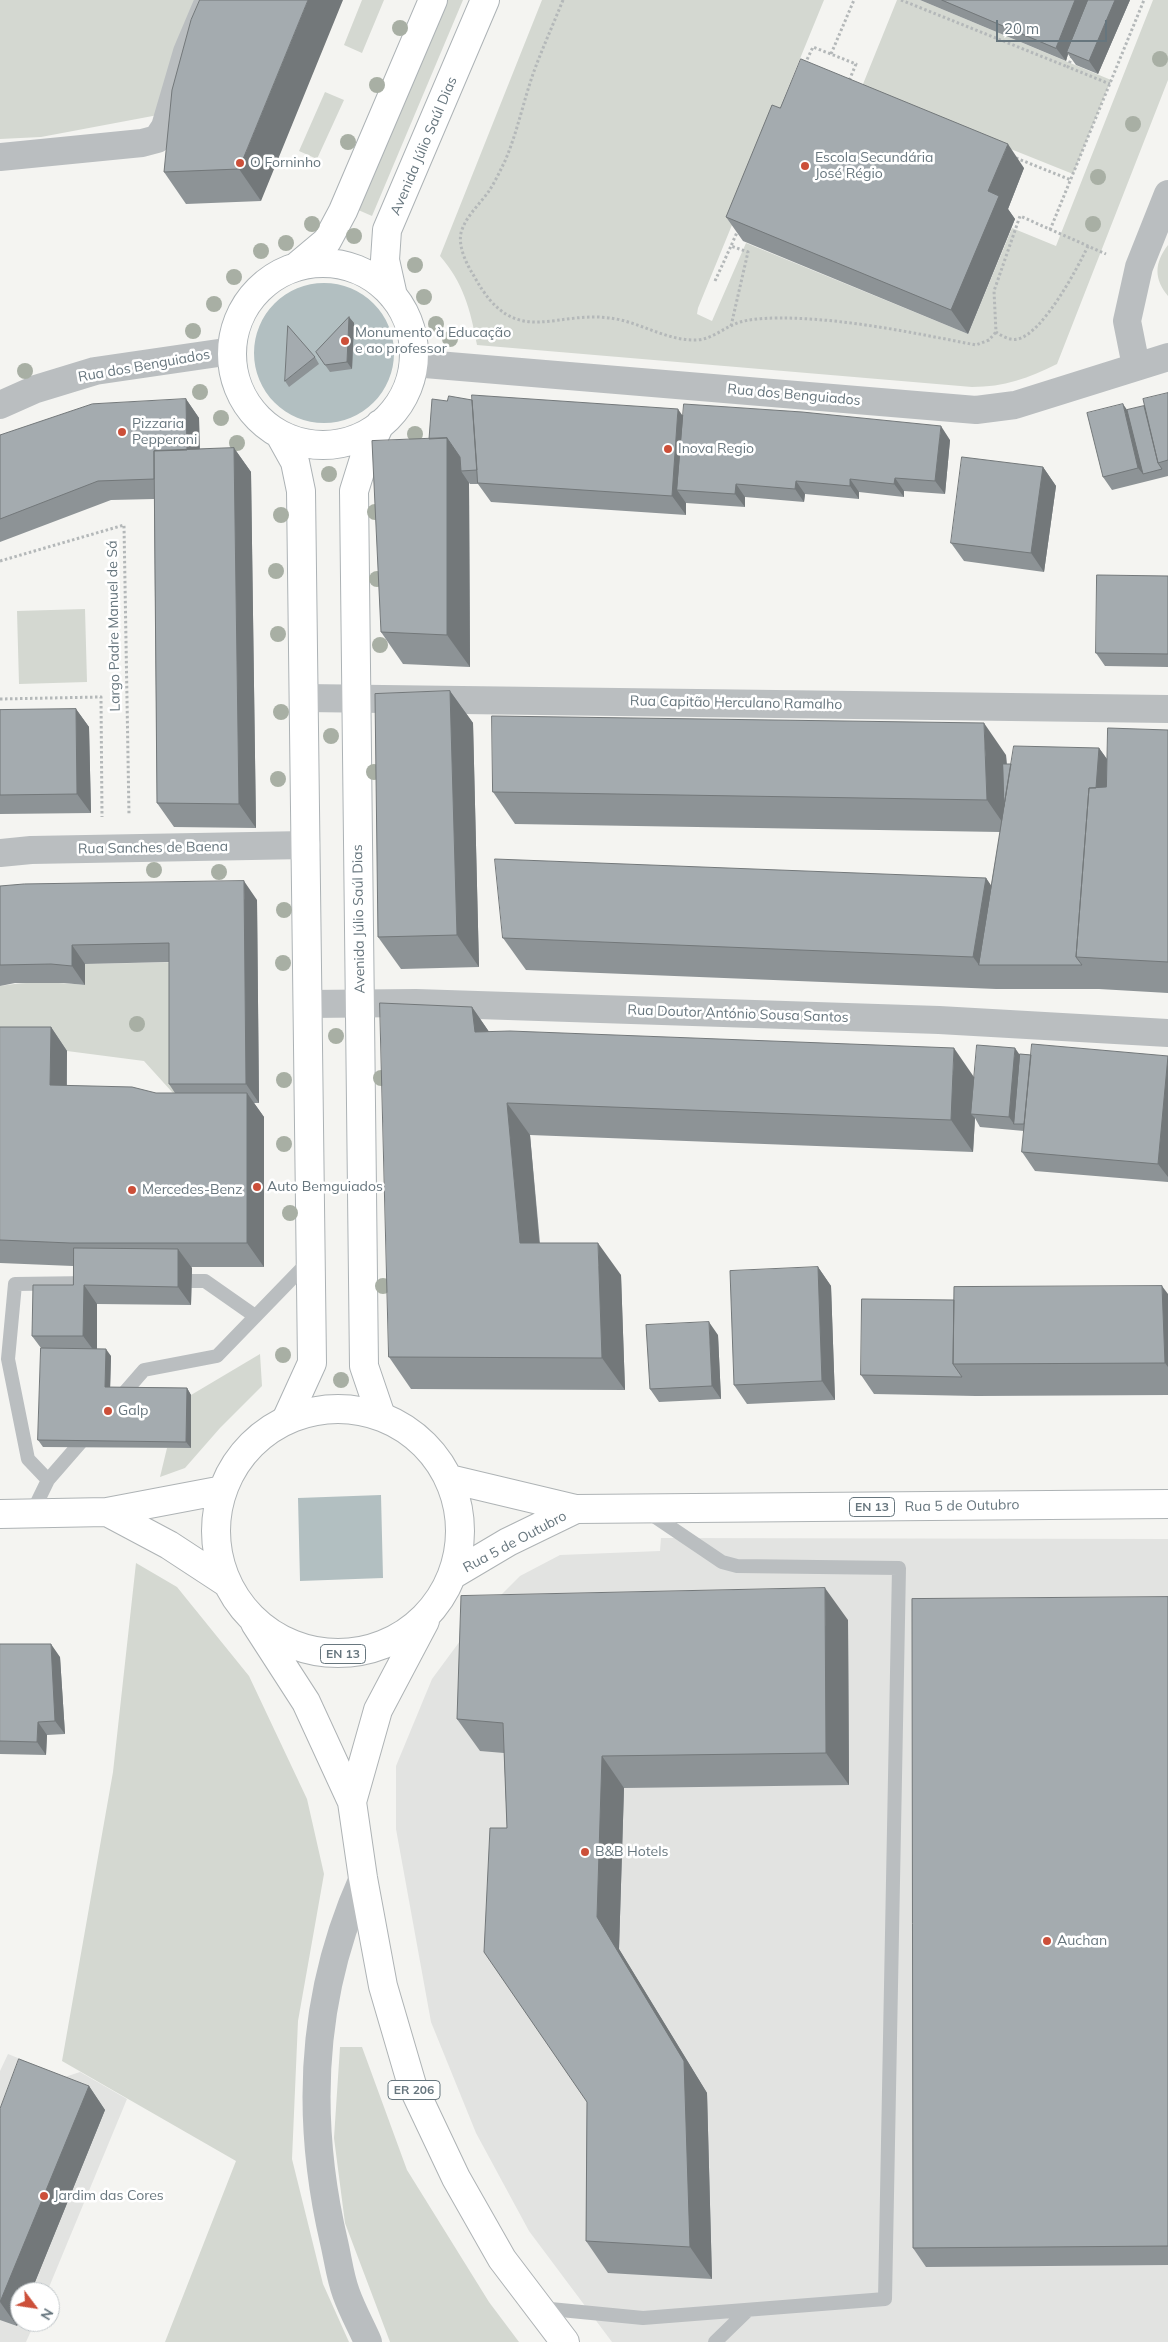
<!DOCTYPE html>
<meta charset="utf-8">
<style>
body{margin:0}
#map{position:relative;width:1168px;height:2342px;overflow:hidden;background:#f4f4f1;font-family:Mulish,sans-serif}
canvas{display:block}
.north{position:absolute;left:10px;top:2282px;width:50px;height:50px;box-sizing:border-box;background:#fff;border:1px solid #c2c8cb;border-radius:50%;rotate:121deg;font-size:14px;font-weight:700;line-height:20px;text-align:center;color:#67767e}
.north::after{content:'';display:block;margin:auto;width:18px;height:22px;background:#cc4f39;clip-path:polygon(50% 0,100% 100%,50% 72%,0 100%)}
.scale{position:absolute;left:996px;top:20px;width:111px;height:22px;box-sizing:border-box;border:2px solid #67767e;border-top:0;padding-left:6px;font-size:15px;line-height:18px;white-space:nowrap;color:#67767e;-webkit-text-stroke:4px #fff;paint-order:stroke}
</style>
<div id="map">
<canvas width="1168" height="2342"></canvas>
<div class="north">N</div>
<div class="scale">20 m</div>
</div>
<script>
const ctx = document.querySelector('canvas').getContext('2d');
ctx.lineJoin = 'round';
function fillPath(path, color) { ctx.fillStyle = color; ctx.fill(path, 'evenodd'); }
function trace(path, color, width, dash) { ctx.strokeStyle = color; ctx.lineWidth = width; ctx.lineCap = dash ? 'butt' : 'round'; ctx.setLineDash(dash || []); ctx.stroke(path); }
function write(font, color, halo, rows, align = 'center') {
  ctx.font = font + ' Mulish,sans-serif'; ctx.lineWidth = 5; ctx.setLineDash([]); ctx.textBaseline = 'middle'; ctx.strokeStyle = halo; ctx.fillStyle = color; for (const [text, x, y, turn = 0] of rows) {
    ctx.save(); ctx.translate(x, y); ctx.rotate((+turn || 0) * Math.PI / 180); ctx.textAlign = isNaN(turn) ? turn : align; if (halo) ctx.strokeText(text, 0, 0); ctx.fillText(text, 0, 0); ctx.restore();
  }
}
fillPath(new Path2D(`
 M661,1538L1168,1539V2342H612L529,2231L476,2133L431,2022L396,1829V1766L432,1679L474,1622L520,1576L560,1555L660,1551Z
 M8,2054L65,2077L80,2072L127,2099L47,2292H20V2322H35L26,2342H0V2071Z`), '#e2e3e1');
fillPath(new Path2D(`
 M0,0H200L158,115L41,137L0,139Z
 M362,0H384L362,53L344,45Z
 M445,0H463L372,216L356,209Z
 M542,0H824L698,308L697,314L712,321L746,243L968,334L1012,228L1056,246L1153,0H1168V80L1057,364C1029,378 1004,387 972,387L477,345C471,311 463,282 440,256Z
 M897,0H920L1111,80L1073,174L861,89Z
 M325,92L344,100L317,159L299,151Z
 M1168,245V296C1154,279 1154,263 1168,245Z
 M85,609L87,682L19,684L17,611Z
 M182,962V1103L144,1061L67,1051H0V986C28,981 57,982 85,985V964Z
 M260,1354L262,1386L220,1428L185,1468L160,1477L167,1448H191V1395Z
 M136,1563L177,1587L249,1676L307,1799L324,1874L298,2021L292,2159L323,2284L349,2342H165L236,2161L62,2061L113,1772Z
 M340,2047H362L407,2170L489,2302L519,2342H390L345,2223L334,2138Z`), '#d4d8d1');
fillPath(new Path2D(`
 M254 353a70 70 0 1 1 140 0a70 70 0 1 1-140 0Z
 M381,1495L383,1578L300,1581L298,1498Z`), '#b2bfc1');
const secondary = new Path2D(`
 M232 354a91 91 0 1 1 182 0a91 91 0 1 1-182 0Z
 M296,267L327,241L343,211L433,0
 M393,296L385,260L387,230L485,0
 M380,424L364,459L354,491L364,1366L381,1416
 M280,435L295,462L301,491L312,1363L286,1420`);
const primary = new Path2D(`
 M216 1531a122 122 0 1 1 244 0a122 122 0 1 1-244 0Z
 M450,1479L576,1509L1168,1504
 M107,1512L169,1545L227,1583
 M0,1514L107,1512L223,1490
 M454,1574L508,1542L576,1509
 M255,1623L306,1702L352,1802L363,1878L383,1986L412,2085L456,2178L502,2259L565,2342
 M352,1802L378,1710L425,1621`);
trace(secondary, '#acb2b5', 30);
trace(primary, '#aeb3b5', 30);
trace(new Path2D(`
 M563,0C553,25 542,49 533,74C523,103 517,133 505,161C500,171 495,182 489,191C480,204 465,217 461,233C458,247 467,265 474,276C517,355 556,305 621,320C646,326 670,341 697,340C712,339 722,329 735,324C748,318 771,318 785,318C849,319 914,333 976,345L989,340L996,332
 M901,0L1068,67
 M831,54L854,0
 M1072,56L1068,67L1110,84
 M805,64L813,47L856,64L849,81
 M1016,158L1071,180
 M1050,230L1144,0
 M1088,246C1077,269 1043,333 1018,339C1010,341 1002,336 996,332L994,291L1020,216L1106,254
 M715,281L731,246
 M731,326L748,252L731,246L738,230
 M0,561L124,525L129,815
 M0,699L101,697L102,817`), '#b4b8b9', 3, [2.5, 2.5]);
trace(new Path2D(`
 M175,1281H205L255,1316
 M117,1401L144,1370L217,1356L310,1260
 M48,1480L88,1434
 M32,1513L48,1480L28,1459L8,1359L15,1284L91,1283
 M540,2308L643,2318L885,2299L899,1568L737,1566L722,1562L648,1512
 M715,2342L747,2311`), '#babec0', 14);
trace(new Path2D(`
 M0,157L142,143L157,139L165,127L187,52L209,0
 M413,363L976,410L1015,405L1168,357
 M1136,366L1127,321L1139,267L1168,194
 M0,405L36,389L95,371L232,351
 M305,698L1168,709
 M0,853L31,850L306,845
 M308,1004L416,1003L939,1020L1168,1033
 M363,1878C311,1994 305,2118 334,2242C338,2259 340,2277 346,2293C352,2310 361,2326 368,2342`), '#babec0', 28);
trace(secondary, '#fff', 28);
trace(primary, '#fff', 28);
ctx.fillStyle = '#a8afa4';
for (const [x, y] of [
 [400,28],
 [1160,59],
 [377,85],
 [1133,124],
 [348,142],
 [1098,177],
 [312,224],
 [1093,224],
 [354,236],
 [286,243],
 [261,251],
 [415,265],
 [234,277],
 [424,297],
 [214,304],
 [436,324],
 [193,331],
 [450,339],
 [25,371],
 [200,392],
 [221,418],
 [415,434],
 [237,443],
 [329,474],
 [375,512],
 [281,515],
 [276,571],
 [377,579],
 [278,634],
 [380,645],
 [281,712],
 [331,736],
 [374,772],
 [278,779],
 [154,870],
 [219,872],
 [284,910],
 [283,963],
 [137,1024],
 [336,1036],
 [381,1078],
 [284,1080],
 [284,1144],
 [290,1213],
 [383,1286],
 [283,1355],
 [341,1380]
]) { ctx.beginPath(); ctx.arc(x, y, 8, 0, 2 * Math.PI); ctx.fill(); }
fillPath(new Path2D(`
 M200,0L261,201L186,204L164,172Z
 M920,0H1130L1098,74L1076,65L1068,54L1066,61Z
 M780,108L1024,168L1008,209L1015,219L968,334L743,241L726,217Z
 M349,317L354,323L352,369L330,372L316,352Z
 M315,357L319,364L289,387L285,381Z
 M1168,393V476L1112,490L1103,477L1127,410L1144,406Z
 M186,399L199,418L200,449L234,448L251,472L256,828L174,827L157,803L154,499L111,500L0,542V435Z
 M472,400L683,415L950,440L945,494L904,491V497L859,492V499L805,494L804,502L745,497V507L686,503V515L491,502L478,484H470L469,483L470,667L403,664L381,632L429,439L447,401Z
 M1043,467L1056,486L1044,572L964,561L951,543Z
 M1168,576V667L1105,666L1096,653Z
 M450,691L473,723L479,967L401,969L378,937Z
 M76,709L89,727L91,813L0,814V710Z
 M1168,730V993L1099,989H996L526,970L503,938L986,878L991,886L1000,832L515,824L493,792L1006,755L1007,764H1011L1099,748L1107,759Z
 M0,886L257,900L259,1103H254L264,1117V1267H191L192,1268L191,1305L97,1304V1349L111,1356L110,1387L187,1388L191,1395V1448L43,1447L38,1440L41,1348L32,1336L73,1285V1266L0,1263V1027H51L67,1051V1086L156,1093H175L169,1084V962L85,964V985L64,983H15L0,986Z
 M472,1007L489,1032L974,1077L1020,1054L1031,1055L1168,1056V1182L1035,1171L1022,1152L1024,1131L980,1127L975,1118L973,1152L530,1135L540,1243L621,1275L625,1390L411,1389L389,1357Z
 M818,1267L831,1286L835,1400L747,1404L734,1385Z
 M1168,1294V1395L976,1396L874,1394L861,1375L954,1300Z
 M718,1335L721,1399L659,1402L650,1389Z
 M1168,1597V2265L926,2267L913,2248Z
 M848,1620L849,1785L624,1788L619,1949L707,2093L712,2279L608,2273L586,2241L587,2102L507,1828L504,1753L480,1751L457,1719Z
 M0,1644L60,1657L65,1734L47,1735L46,1755L0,1754Z
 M89,2086L105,2110L17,2326L0,2320V2109Z`), '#8d9396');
fillPath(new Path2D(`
 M308,0H343L261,201L239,169Z
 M1075,0H1090L1067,52L1068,54L1066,61L1056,48Z
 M1115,0H1130L1098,74L1089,61Z
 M1008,144L1024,168L1008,209L1015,219L968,334L951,310L988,191Z
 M349,317L354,323L352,369L347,362Z
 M186,399L199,418L200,474L187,455Z
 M1123,404L1132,417L1143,474L1138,468Z
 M678,409L691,428L677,490L686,503V515L672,496Z
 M941,426L950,440L945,494L935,481Z
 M447,438L469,470L461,471L469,483L470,667L447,635Z
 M234,448L251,472L256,828L239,804Z
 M1043,467L1056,486L1044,572L1031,553Z
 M895,478L904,491V497L894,484Z
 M850,479L859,492V499L850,486Z
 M796,481L805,494L804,502L795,489Z
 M736,484L745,497V507L735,494Z
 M450,691L473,723L479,967L457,935Z
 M76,709L89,727L91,813L77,794Z
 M984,723L1006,755L1009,825L1005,826L987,800Z
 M1099,748L1116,772L1082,957Z
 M986,878L1008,910L979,965L973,957Z
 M244,881L257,900L259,1103L246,1084Z
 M72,945L85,964V985L72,966Z
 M472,1007L494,1039L475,1032Z
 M51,1027L67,1051L66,1109L50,1085Z
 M954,1048L976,1080L971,1114L975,1118L973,1152L951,1120Z
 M1015,1048L1024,1061L1014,1124L1009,1117Z
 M1168,1056V1177L1158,1164Z
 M247,1093L264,1117V1267L247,1243Z
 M507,1103L530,1135L542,1275L520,1243Z
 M598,1243L621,1275L625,1390L602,1358Z
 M178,1249L192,1268L191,1305L178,1287Z
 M818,1267L831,1286L835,1400L822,1381Z
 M84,1285L97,1304V1355L83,1336Z
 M1162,1286L1168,1294V1367L1165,1363Z
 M709,1322L718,1335L721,1399L712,1386Z
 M106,1349L111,1356L110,1394L105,1387Z
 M187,1388L191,1395V1448L186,1442Z
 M825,1588L848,1620L849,1785L826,1753Z
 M51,1644L60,1657L65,1734L55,1721Z
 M38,1722L47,1735L46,1755L37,1742Z
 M602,1756L624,1788L619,1949L707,2093L712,2279L690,2247L597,1917Z
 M89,2086L105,2110L31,2292H20V2318L17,2326L0,2302Z`), '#73787a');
const building = new Path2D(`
 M200,0H308L239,169L164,172L172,90L191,20Z
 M942,0H1075L1056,48Z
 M1088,0H1115L1089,61L1067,52Z
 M801,59L1008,144L988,191L999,196L951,310L726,217L772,105L780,108Z
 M349,317L347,362L325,365L316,352Z
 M288,326L315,357L285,381Z
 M1168,393V460L1158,463L1143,399Z
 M472,395L678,409L672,496L478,483Z
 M449,396L472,400L477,470L461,471L460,457L447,438L429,439L432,399L447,401Z
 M186,399L187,450L154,451V479L98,481L0,519V435L92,404Z
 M684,404L802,412L941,426L935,481L895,478L894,484L850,479V486L796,481L795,489L736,484L735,494L677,490Z
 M1123,404L1138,468L1103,477L1087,413Z
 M1144,406L1158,463L1162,469L1143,474L1127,410Z
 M447,438V635L381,632L372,441Z
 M234,448L239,804L157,803L154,451Z
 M962,457L1043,467L1031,553L951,543Z
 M1097,575L1168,576V654L1096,653Z
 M450,691L457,935L378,937L375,694Z
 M76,709L77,794L0,795V710Z
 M492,716L984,723L987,800L493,792Z
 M1108,728L1168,730V962L1076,957L1089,788L1106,787Z
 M1014,746L1099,748L1096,788H1089L1076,957L1082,965H979Z
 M1003,764H1011L1004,806Z
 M495,859L986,878L973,957L503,938Z
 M244,881L246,1084H169V943L72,945V966L51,964L0,965V886L24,884Z
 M380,1003L472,1007L475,1032L510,1031L954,1048L951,1120L507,1103L520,1243H598L602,1358L389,1357Z
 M0,1027H51L50,1085L132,1087L156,1093H247V1243H70L0,1240Z
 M1032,1044L1168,1056L1158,1164L1022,1152Z
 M977,1045L1015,1048L1009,1117L971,1114Z
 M1020,1054L1031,1055L1024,1124H1014Z
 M74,1248L178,1249V1287L84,1285L83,1336H32L33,1285H73Z
 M818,1267L822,1381L734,1385L730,1271Z
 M1162,1286L1165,1363L953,1364L954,1287Z
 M862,1299L954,1300L953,1364L962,1377L861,1375Z
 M709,1322L712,1386L650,1389L646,1325Z
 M41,1348L106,1349L105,1387L187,1388L186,1442L38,1440Z
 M825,1588L826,1753L602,1756L597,1917L684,2061L690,2247L586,2241L587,2102L484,1952L490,1828H507L503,1723L457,1719L461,1596Z
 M1168,1597V2246L913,2248L912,1599Z
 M0,1644H51L55,1721L38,1722L37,1742L0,1741Z
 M19,2059L89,2086L0,2302V2109Z`);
fillPath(building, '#a4abaf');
trace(building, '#73787a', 1);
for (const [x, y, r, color] of [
 [240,163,5,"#cc4f39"],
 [805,166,5,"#cc4f39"],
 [345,341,5,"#cc4f39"],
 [122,432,5,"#cc4f39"],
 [668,449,5,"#cc4f39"],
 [257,1187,5,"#cc4f39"],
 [132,1190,5,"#cc4f39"],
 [108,1411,5,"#cc4f39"],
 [585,1852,5,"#cc4f39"],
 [1047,1941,5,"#cc4f39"],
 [44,2196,5,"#cc4f39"]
]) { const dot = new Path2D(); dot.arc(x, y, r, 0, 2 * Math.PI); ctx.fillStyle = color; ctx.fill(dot); trace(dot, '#fff', 2); }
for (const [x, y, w] of [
 [872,1507,45],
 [343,1654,45],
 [414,2090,52]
]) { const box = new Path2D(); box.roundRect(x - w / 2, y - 9.5, w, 19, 4); ctx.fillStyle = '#fff'; ctx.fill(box); trace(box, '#67767e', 1); }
write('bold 12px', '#67767e', null, [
 ["EN 13",872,1507],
 ["EN 13",343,1654],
 ["ER 206",414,2090]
]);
write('14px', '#67767e', '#fff', [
 ["Avenida Júlio Saúl Dias",424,146,-67],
 ["Rua dos Benguiados",144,366,-10],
 ["Rua dos Benguiados",794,395,5],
 ["Largo Padre Manuel de Sá",114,626,-91],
 ["Rua Capitão Herculano Ramalho",736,703,1],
 ["Rua Sanches de Baena",153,848,-1],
 ["Avenida Júlio Saúl Dias",359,919,-91],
 ["Rua Doutor António Sousa Santos",738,1014,2],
 ["Rua 5 de Outubro",962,1506,-1],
 ["Rua 5 de Outubro",515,1542,-28]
]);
write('14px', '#67767e', '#fff', [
 ["Escola Secundária",815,158],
 ["José Régio",815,174],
 ["O Forninho",250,163],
 ["Monumento à Educação",355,333],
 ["e ao professor",355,349],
 ["Pizzaria",132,424],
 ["Pepperoni",132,440],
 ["Inova Regio",678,449],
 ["Auto Bemguiados",267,1187],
 ["Mercedes-Benz",142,1190],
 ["Galp",118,1411],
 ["B&B Hotels",595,1852],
 ["Auchan",1057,1941],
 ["Jardim das Cores",54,2196]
], 'left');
</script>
